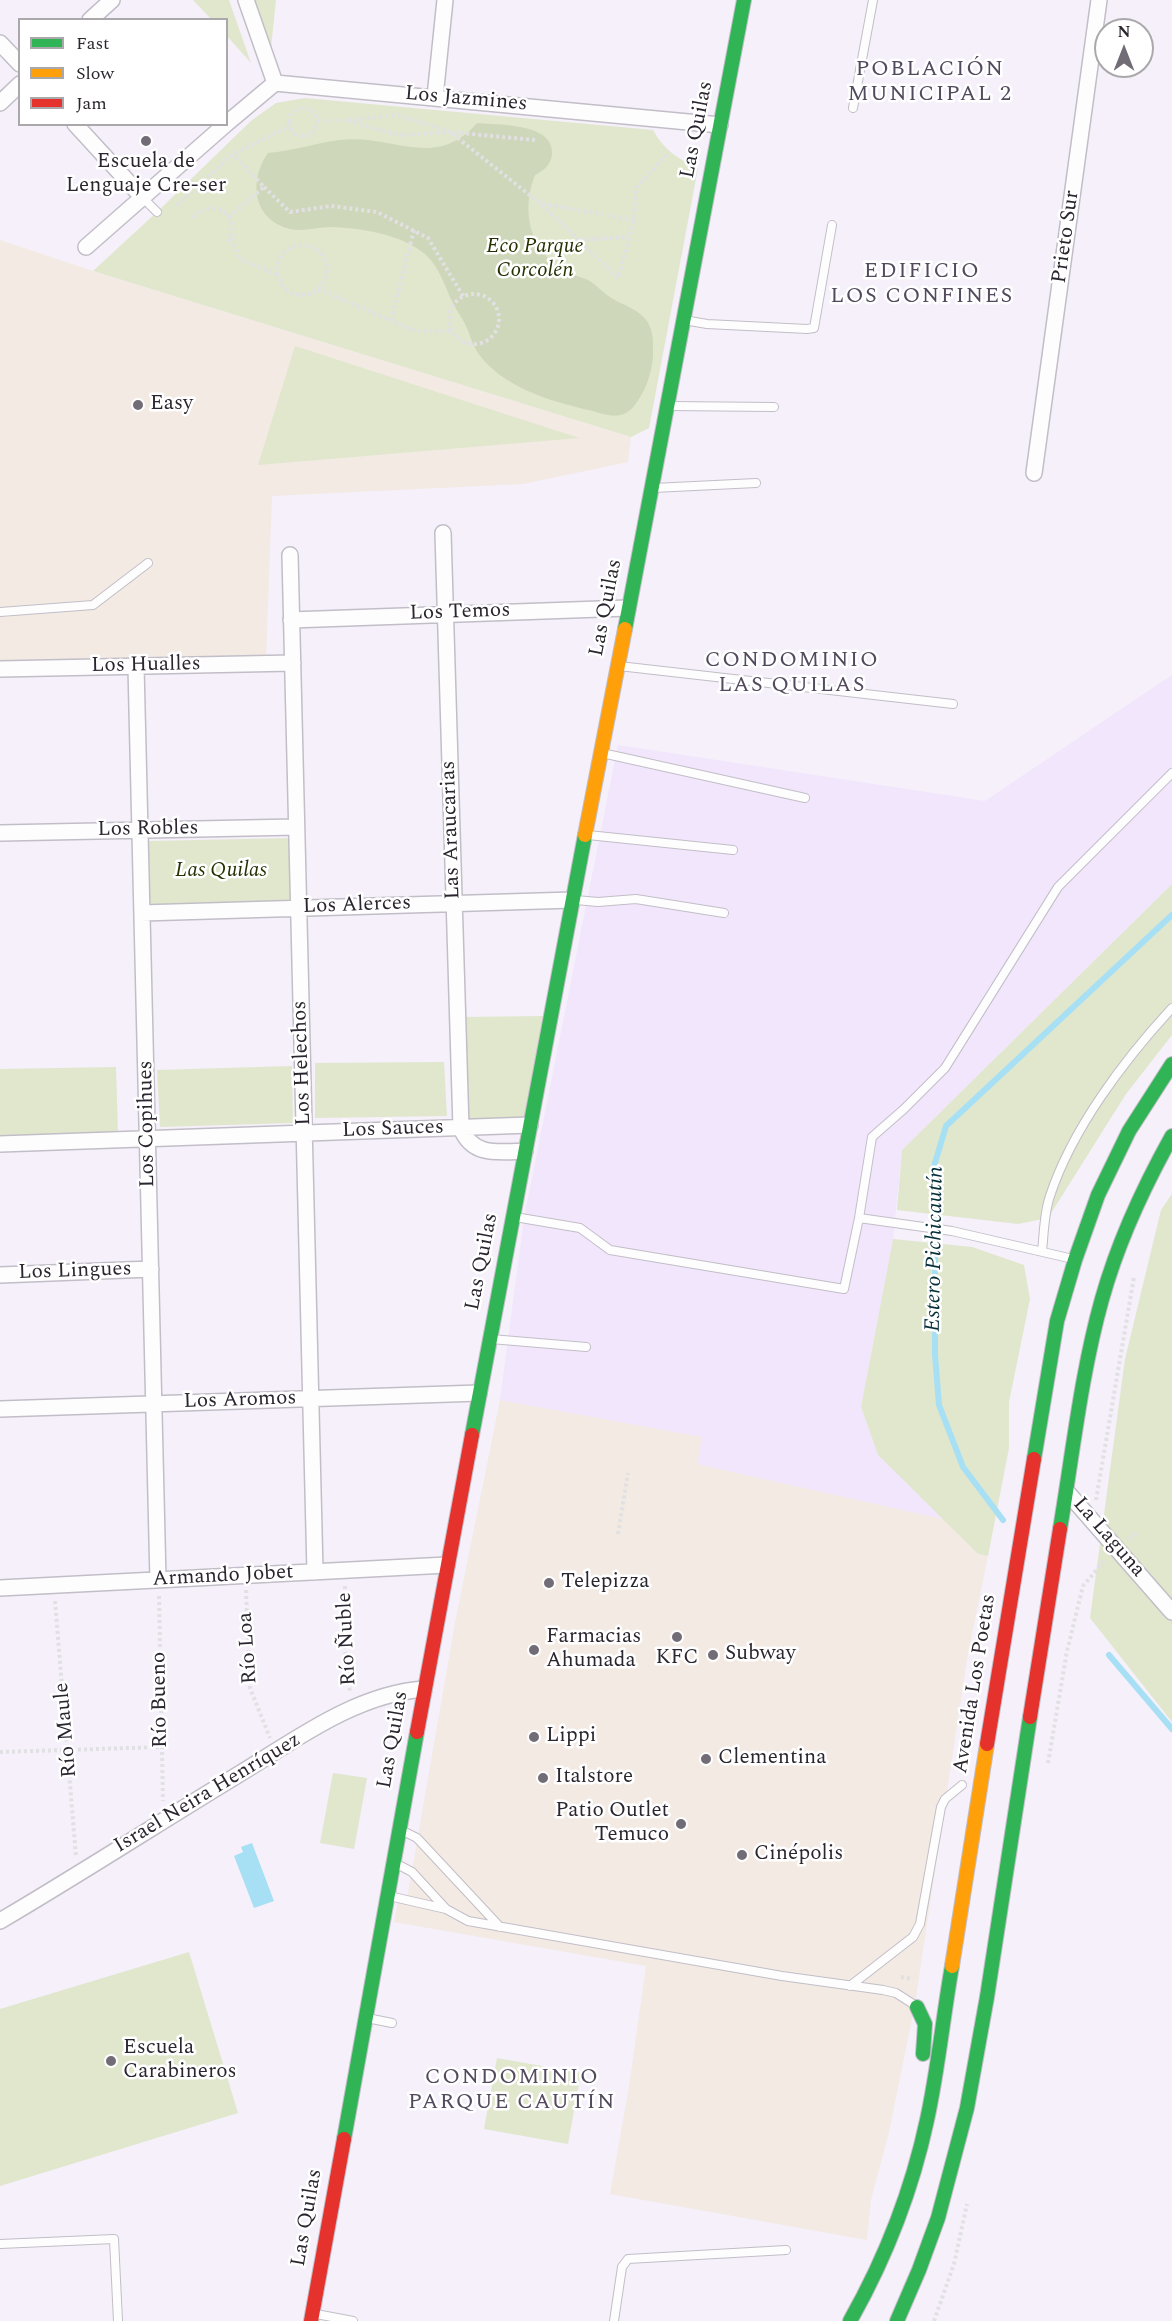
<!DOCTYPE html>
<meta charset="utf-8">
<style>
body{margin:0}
#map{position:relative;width:1172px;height:2321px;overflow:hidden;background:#f5f0fa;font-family:Spectral,serif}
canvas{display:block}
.legend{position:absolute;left:18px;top:18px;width:210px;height:108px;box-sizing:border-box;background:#fff;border:2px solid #aaa8ab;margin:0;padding:8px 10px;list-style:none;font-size:18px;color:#2a252e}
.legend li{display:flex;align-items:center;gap:12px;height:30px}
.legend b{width:30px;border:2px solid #aaa8ab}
.north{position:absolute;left:1094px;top:18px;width:60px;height:60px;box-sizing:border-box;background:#fff;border:2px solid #aaa8ab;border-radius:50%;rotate:0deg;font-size:16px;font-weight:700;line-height:24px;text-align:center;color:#2a252e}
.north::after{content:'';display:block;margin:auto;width:21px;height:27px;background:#716c75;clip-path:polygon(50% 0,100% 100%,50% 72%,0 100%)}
</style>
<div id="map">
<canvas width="1172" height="2321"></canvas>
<ul class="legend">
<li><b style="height:8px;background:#30b455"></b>Fast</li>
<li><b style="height:8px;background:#ff9f0a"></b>Slow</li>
<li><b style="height:8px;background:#e5322d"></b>Jam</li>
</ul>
<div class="north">N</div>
</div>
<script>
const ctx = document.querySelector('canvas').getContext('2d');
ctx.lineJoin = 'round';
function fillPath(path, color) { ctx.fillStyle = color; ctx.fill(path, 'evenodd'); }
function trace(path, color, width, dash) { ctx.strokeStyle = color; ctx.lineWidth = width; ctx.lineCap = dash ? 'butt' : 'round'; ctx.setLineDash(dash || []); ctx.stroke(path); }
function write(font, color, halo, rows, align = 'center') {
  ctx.font = font + ' Spectral,serif'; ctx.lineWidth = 5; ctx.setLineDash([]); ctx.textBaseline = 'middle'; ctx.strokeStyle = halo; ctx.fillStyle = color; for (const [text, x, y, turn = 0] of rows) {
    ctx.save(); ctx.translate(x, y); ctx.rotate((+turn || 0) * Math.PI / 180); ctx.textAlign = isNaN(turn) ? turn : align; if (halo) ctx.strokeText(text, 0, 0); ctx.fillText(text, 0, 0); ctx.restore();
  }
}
fillPath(new Path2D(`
 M0,240L93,271L631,437L628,462L523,484L272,496L266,659L0,666Z
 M500,1400L703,1437L697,1464L943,1519L978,1554L988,1556L967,1659L915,2004L889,2132L871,2200L867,2240L610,2194L629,2087L646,1966L394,1922L398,1901L407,1899L455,1623Z`), '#f2eae3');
fillPath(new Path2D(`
 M1172,675V884L902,1150L893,1239L861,1407L878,1455L943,1519L697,1464L702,1437L500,1400L524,1218L618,745L985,801Z`), '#f1e6fc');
fillPath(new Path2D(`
 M193,0H229L251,63L227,36L226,20L211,19Z
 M254,0H276L271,48Z
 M305,98L653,130C664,150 678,159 698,168L649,428L631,437L93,271L157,212L252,120L276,103Z
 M295,346L579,438L258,465Z
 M292,838L293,903L150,907L148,841Z
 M1172,884V1035L1126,1094L1048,1218L1018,1224L897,1210L902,1150Z
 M543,1016L525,1117L467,1119L464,1017Z
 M444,1062L447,1116L315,1118V1063Z
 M292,1066L293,1123L160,1127L157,1070Z
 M116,1067L118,1134L0,1137V1069Z
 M1172,1194V1722L1090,1618L1125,1359L1161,1210Z
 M893,1239L972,1247L1024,1265L1030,1299L1009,1402V1448L988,1556L978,1554L878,1455L861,1407Z
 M333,1773L367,1778L354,1849L320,1843Z
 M189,1952L238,2113L0,2186V2009Z
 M497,2058L581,2073L568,2144L484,2129Z`), '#e0e7cd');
fillPath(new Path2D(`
 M477,123C499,125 554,123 552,154C551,165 543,171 535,175C521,210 529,250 563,270C570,275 580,276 588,280C597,285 604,294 613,299C625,306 638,309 647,321C654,332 653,343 653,356C652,373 645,393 634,406C621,422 605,414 588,410C550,401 502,387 478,353C472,344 470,334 465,324C462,318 457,311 454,305C445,288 440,267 425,254C401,234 361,228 331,227C317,227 303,232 290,229C253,220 248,181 268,153C292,151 316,143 340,140C393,134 435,171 477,123Z`), '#ced7b9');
fillPath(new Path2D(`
 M252,1843L274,1901L254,1908L234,1856L243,1852L241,1847Z`), '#a7e0f4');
trace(new Path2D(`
 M1003,1520L963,1467L939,1405L935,1355V1163L946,1126L1172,915
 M1109,1655L1172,1729`), '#a7e0f4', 6);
const lane = new Path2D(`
 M853,108L873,0
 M142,197L157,212
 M684,320L707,324L807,329L814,328L832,225
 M668,406L774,407
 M653,488L756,483
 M0,612L93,605L148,563
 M619,666L953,704
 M602,753L805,798
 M588,835L733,850
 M576,900L598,902L636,899L724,913
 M515,1217L580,1228L610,1250L844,1289L859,1218L872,1137L904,1109L945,1068L1058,887L1172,773
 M859,1218L952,1231L1073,1259
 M1042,1251C1044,1233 1044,1213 1050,1196C1072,1129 1124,1060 1172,1008
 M491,1339L586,1347
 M403,1831L417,1838L500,1927
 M395,1863L412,1872L446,1909L468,1921L782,1976L883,1990L896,1993L913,2004
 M389,1896L446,1909
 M850,1986L913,1937L920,1924L941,1807L945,1799L962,1785
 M367,2018L392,2023
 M0,2244L114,2239L118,2321
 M316,2314L353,2321
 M614,2321L622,2267L628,2259L786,2250`);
const street = new Path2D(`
 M246,0L275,83
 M90,20L112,0
 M0,43L20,64
 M435,97L445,0
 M0,103L20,84
 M75,124L142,197
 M226,124L275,83L720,125
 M86,247L226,124
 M1034,473L1099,0
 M443,533L461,1128C472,1157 499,1152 525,1151
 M290,555L315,1572
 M291,620L628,608
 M136,667L158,1580
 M0,669L293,663
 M0,833L296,827
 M142,913L573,900
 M0,1144L530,1125
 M0,1275L151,1269
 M0,1409L479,1393
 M1067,1492L1172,1612
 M0,1588L447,1565
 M0,1921C80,1874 157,1824 236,1776C294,1741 355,1694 424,1689`);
const fast = new Path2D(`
 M625,629L744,0
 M472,1435L585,835
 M1034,1459L1057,1321L1075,1260L1098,1195L1129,1131L1172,1064
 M1060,1529C1073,1452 1081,1374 1102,1299C1118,1242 1143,1188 1172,1136
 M917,2007L925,2024L923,2054
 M344,2139L417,1732
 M850,2321C885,2259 912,2190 927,2120C938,2070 943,2017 952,1966
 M897,2321L919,2270L938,2218L967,2108L987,1997L1030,1717`);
const slow = new Path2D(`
 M585,835L625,629
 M952,1966L987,1744`);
const jam = new Path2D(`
 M1030,1717L1060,1529
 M417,1732L472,1435
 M987,1744L1034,1459
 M311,2321L344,2139`);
trace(lane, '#c2bec7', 10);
trace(street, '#c2bec7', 18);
trace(fast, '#c2bec7', 16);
trace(slow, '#c2bec7', 16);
trace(jam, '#c2bec7', 16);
trace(new Path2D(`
 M289 122a14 14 0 1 1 28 0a14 14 0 1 1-28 0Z
 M317,121L347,120
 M535,140L450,132L398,115L347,120L398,135L450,132L541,204L618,278L634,220L636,188L669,152
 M264,187L290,212L331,206L377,212L428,238L463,296
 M542,204L634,220
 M177,205L233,154L290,126
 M229,217L264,187L233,154
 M192,218C213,194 245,218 227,243
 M231,238L240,259L276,274
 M580,240L628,237
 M277 270a25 25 0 1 1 50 0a25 25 0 1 1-50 0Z
 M318,289L415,331H451
 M449 319a25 25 0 1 1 50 0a25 25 0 1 1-50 0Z
 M391,320L414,230
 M1096,1500L1134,1277
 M618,1534L628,1473
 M1129,1539L1138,1532
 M345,1586V1650L350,1692
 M246,1590L250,1688L270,1738
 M159,1596L163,1801
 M55,1601L76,1857
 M0,1752L162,1747
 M1048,1763L1067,1651L1083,1586L1105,1560
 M901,1977L913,1979
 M934,2321L954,2264L967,2204`), '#e1e0e3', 4, [3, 3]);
trace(lane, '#fefdfe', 8);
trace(street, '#fefdfe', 15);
trace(fast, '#30b455', 14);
trace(slow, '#ff9f0a', 14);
trace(jam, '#e5322d', 14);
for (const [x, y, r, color] of [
 [146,141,6,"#716c75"],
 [138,405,6,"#716c75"],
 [549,1583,6,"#716c75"],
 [677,1637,6,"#716c75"],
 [534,1650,6,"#716c75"],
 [713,1655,6,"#716c75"],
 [534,1737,6,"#716c75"],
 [706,1759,6,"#716c75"],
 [543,1778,6,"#716c75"],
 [681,1824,6,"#716c75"],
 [742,1855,6,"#716c75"],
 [111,2061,6,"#716c75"]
]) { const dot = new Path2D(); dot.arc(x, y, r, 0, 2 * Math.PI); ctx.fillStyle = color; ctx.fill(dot); trace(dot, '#fff', 2); }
write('21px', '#2a252e', '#fff', [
 ["Los Jazmines",466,100,5],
 ["Las Quilas",698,130,-79],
 ["Prieto Sur",1067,237,-82],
 ["Las Quilas",607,608,-79],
 ["Los Temos",460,613,-2],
 ["Los Hualles",146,666,-1],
 ["Los Robles",148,830,-1],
 ["Las Araucarias",452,830,-92],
 ["Los Alerces",357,906,-2],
 ["Los Helechos",303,1063,-92],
 ["Los Copihues",148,1124,-91],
 ["Los Sauces",393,1130,-2],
 ["Las Quilas",483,1262,-79],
 ["Los Lingues",75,1272,-2],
 ["Los Aromos",240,1401,-2],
 ["La Laguna",1108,1538,49],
 ["Armando Jobet",223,1577,-3],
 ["Río Ñuble",348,1639,-93],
 ["Río Loa",249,1648,-94],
 ["Avenida Los Poetas",976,1684,-81],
 ["Río Bueno",161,1700,-91],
 ["Río Maule",67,1730,-95],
 ["Las Quilas",394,1740,-80],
 ["Israel Neira Henríquez",208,1794,-31],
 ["Las Quilas",308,2218,-80]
]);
write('21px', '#2a252e', '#fff', [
 ["Escuela de",146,163,"center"],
 ["Lenguaje Cre-ser",146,187,"center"],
 ["Easy",150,405],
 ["Telepizza",561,1583],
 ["Farmacias",546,1638],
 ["Ahumada",546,1662],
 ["Subway",725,1655],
 ["KFC",677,1659,"center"],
 ["Lippi",546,1737],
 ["Clementina",718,1759],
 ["Italstore",555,1778],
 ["Patio Outlet",669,1812,"right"],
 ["Temuco",669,1836,"right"],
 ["Cinépolis",754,1855],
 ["Escuela",123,2049],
 ["Carabineros",123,2073]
], 'left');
write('italic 21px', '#253101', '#fff', [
 ["Eco Parque",535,248],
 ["Corcolén",535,272],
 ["Las Quilas",221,872]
]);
ctx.letterSpacing = '1.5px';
write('22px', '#544a5e', '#fff', [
 ["POBLACIÓN",930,71],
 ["MUNICIPAL 2",930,96],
 ["EDIFICIO",922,273],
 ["LOS CONFINES",922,298],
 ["CONDOMINIO",792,662],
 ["LAS QUILAS",792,687],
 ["CONDOMINIO",512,2079],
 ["PARQUE CAUTÍN",512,2104]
]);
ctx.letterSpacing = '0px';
write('italic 22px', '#052f39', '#fff', [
 ["Estero Pichicautín",936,1249,-89]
]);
</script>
